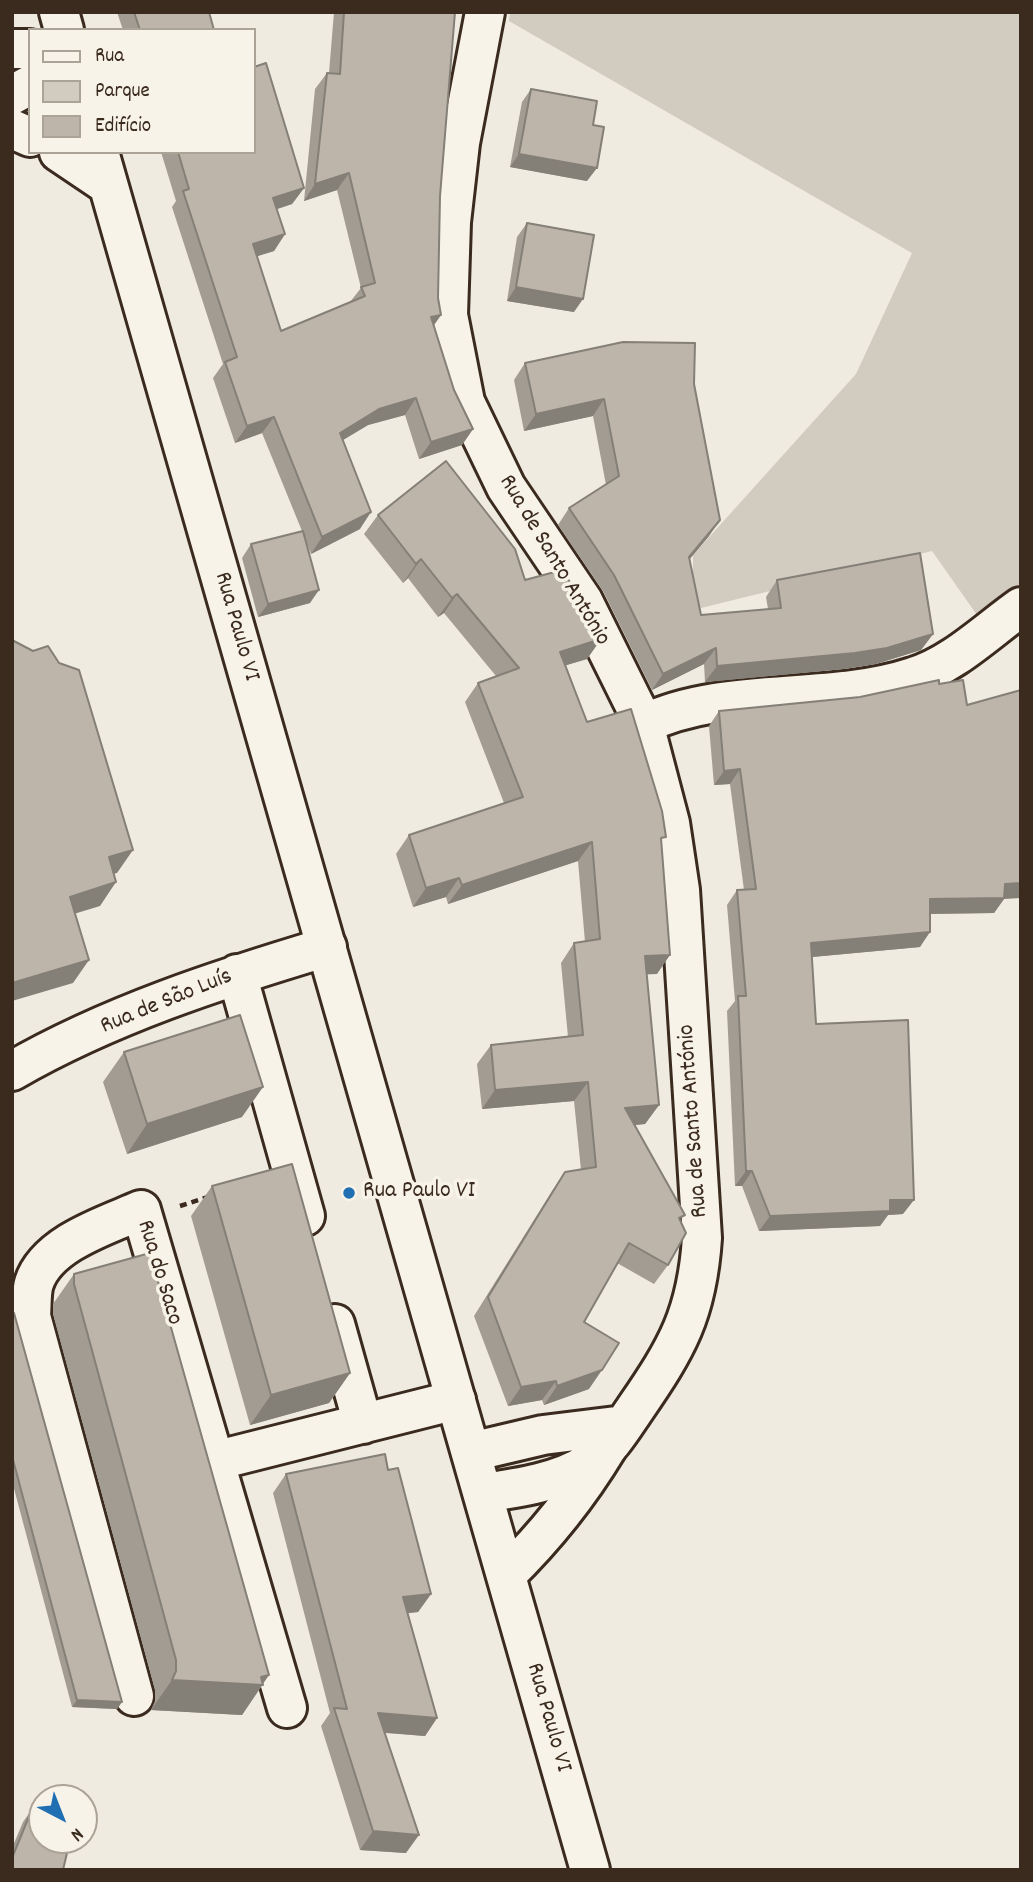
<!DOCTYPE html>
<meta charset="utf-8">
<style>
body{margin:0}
#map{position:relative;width:1033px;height:1882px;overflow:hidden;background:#efebe0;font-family:Dekko,sans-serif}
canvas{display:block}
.frame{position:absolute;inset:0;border:14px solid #3b2a1e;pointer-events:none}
.legend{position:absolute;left:28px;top:28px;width:228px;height:126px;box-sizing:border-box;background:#f7f3e8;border:2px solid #aca397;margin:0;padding:9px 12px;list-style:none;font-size:21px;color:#3b2a1e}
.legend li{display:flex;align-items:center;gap:14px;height:35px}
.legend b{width:35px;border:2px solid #aca397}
.north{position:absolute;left:28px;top:1784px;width:70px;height:70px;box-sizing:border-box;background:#f7f3e8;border:2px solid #aca397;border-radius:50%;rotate:138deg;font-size:19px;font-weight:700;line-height:28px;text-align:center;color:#3b2a1e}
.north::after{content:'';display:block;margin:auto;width:24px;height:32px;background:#1f6fb2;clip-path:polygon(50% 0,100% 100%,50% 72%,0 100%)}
</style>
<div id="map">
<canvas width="1033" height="1882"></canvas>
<div class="frame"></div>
<ul class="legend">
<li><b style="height:9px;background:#f7f3e8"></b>Rua</li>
<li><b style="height:19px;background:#d1cbc0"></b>Parque</li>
<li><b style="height:19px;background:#bdb5aa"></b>Edifício</li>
</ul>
<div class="north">N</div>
</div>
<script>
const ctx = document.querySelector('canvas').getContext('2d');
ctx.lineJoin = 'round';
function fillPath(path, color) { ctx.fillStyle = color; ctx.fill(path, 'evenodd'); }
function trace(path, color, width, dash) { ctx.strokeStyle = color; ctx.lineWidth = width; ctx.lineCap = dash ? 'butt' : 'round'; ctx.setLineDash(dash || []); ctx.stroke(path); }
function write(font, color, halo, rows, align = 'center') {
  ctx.font = font + ' Dekko,sans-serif'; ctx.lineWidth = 7; ctx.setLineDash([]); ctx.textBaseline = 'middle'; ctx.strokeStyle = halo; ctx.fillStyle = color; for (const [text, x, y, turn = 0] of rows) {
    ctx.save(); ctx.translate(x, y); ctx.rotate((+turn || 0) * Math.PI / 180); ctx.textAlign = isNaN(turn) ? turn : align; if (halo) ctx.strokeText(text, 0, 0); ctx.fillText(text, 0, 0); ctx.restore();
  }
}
fillPath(new Path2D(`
 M510,12H1021V583L977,615L932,551L693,610V555L856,374L912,253L509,21Z`), '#d1cbc0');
const minor = new Path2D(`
 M644,724C724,685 828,705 913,677C953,665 987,631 1021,607
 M237,974L305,1216
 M12,1071C109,1015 220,979 327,947
 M335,1324L363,1424
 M471,1452L543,1435L624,1425
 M214,1461L456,1400
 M483,1493C518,1488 560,1482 590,1462C610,1449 622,1428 635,1409C677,1348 697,1314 702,1238L680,890L670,823L644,724L583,601L506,487L465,402L448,315L451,222L460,143L485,12
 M134,1696L31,1316C32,1305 31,1292 34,1283C47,1243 107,1225 141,1210L287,1708`);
const major = new Path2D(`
 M59,12L64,30
 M12,49H30
 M12,95L30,85
 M12,129L30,137
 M59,152L108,185
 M99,152L590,1870
 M506,1575C546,1536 578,1496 607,1448`);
trace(minor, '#3b2a1e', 44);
trace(major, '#3b2a1e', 44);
trace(new Path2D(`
 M180,1206L208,1197`), '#3b2a1e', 4.5, [7, 5]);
trace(minor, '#f7f3e8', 38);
trace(major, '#f7f3e8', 38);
fillPath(new Path2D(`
 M117,12H209L214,30H123Z
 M334,12H455L440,196L438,298L441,315L434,325L454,390L473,429L462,445L419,459L405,415L368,425L343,440L360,529L311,554L305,539L310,603L258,617L242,558L251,544L302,531L262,433L235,443L213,378L223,364L172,207L176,201L161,152H254L304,188L292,204L277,209L285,234L274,251L257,256L281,331L350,302L361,288L337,190L304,201L315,89L327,73H329Z
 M531,89L593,125L587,181L510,167L522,102Z
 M527,223L574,312L507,301L517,237Z
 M525,363L694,384L709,536L689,560L701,615L768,609L766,597L777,580L933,634L921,650L876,664L844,669L705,682L704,664L652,690L603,591L558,525L569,508L606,485L593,416L524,431L514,380Z
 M378,515L525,580L601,639L587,659L566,665L587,722L661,844L657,974H646L659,1105L645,1124L635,1125L680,1221L668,1265L654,1284L617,1263L584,1322L589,1389L544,1405L542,1400L508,1406L474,1316L552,1191L565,1172L581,1170L574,1101L482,1109L477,1064L491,1045L568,1037L561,963L574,943L585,942L578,861L448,904L446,897L413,907L396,854L409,835L504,803L465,702L478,683L496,676L444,613L438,617L408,578L403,583L364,534Z
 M939,684L967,705L1004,899L994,913L930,914L920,947L812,957L816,1024L903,1214L888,1215L880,1226L759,1231L742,1186H735L727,1011L735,1001L727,905L737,890H744L730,784L714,785L709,726L719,711L860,697Z
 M124,1052L242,1117L127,1154L103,1082Z
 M212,1186L350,1373L329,1403L250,1425L191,1216Z
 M74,1274L263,1684L242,1715L151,1710L155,1701V1690L53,1314V1304Z
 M12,1313L122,1702L117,1709L72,1707L12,1481Z
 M388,1470L431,1594L418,1612L408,1613L437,1718L425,1736L385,1733L406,1853L360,1850L321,1726L330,1713L273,1493L286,1474Z
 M32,1809L12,1870V1848L23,1822Z`), '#a39c92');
fillPath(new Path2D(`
 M519,154L597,168L587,181L510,167Z
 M349,173L337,190L304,201L315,184Z
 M304,188L292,204L262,214L273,198Z
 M285,234L274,251L242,261L253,244Z
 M516,287L583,299L574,312L507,301Z
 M441,315L429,332L431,317Z
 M416,398L405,415L368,425L328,449L340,433L379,409Z
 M604,399L593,416L524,431L536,414Z
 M274,417L262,433L235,443L247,426Z
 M473,429L462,445L419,459L431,442Z
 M371,512L360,529L311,554L322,537Z
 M720,520L709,536L677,574L689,557Z
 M421,559L408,578L403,583L416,564Z
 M319,590L310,603L258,617L268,604Z
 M457,594L444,613L438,617L452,598Z
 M933,634L921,650L876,664L844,669L705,682L717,666Z
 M601,639L587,659L547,671L560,652Z
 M716,648L704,664L652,690L663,674Z
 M740,769L730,784L714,785L724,771Z
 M592,842L578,861L448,904L462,885Z
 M133,850L117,873L92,880L109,857Z
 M459,878L446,897L413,907L426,888Z
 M116,882L100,906L54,920L70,897Z
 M1021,883V898L1004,899L994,913L919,914L930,899L1005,884Z
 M930,932L920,947L801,958L811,943Z
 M670,955L657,974L631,975L645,956Z
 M89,960L73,983L12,1001V983Z
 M588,1082L574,1101L482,1109L495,1090Z
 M263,1087L242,1117L127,1154L147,1124Z
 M659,1105L645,1124L612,1127L625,1108Z
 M746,1171H752L742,1186H735Z
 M890,1200H914L903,1214L888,1215L880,1226L759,1231L770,1216Z
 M602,1370L589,1389L544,1405L557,1386Z
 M350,1373L329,1403L250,1425L271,1395Z
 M556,1381L542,1400L508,1406L521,1387Z
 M431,1594L418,1612L390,1615L403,1597Z
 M269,1675L242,1715L151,1710L172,1680L261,1677Z
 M77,1700L122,1702L117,1709L72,1707Z
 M378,1713L437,1718L425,1736L366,1731Z
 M373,1831L419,1835L406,1853L360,1850Z`), '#847f77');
const building = new Path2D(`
 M134,12H209L214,30H140Z
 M344,12H455L440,196L438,298L441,315L431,317L454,390L473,429L431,442L416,398L379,409L340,433L371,512L322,537L274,417L247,426L225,362L237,357L183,191L189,189L178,152H254V67L266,63L304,188L273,198L285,234L253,244L281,331L365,296L361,287L375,283L349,173L315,184L327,73L340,74Z
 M531,89L597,101L593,125L604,127L597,168L519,154Z
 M527,223L594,235L583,299L516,287Z
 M623,342L695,343L694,384L720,520L689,557L701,615L781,608L777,580L920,553L933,634L887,648L855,653L717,666L716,648L663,674L614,575L569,508L619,476L604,399L536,414L525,363Z
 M446,461L515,549L525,580L562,570L577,593L601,639L560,652L587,722L631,709L662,811L666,837L661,838L670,955L645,956L659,1105L625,1108L685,1215L679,1218L686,1233L668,1265L629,1243L584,1322L619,1343L602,1370L557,1386L556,1381L521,1387L488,1297L565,1172L596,1167L588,1082L495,1090L491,1045L583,1035L574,943L600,939L592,842L462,885L459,878L426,888L409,835L523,797L478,683L519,668L457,594L452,598L421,559L416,564L378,515Z
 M303,531L319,590L268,604L251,544Z
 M12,640L33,651L48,646L59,663L79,670L133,850L109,857L116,882L70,897L89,960L12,983Z
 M939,680V684L963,680L967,705L1021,690V883L1005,884L1004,898L930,899V932L811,943L816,1024L908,1020L914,1200H890V1211L770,1216L752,1171H746L738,996H746L737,890L756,889L740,769L724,771L719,711L860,697Z
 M240,1015L263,1087L147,1124L124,1052Z
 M292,1164L350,1373L271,1395L212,1186Z
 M150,1253L269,1675L261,1677L263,1685L172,1680L176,1671V1660L74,1284V1274Z
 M12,1313H14L122,1702L77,1700L12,1456Z
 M385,1454L388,1470L398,1468L431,1594L403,1597L437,1718L378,1713L419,1835L373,1831L334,1708L347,1709L286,1474Z
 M32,1809L42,1811V1840H70L63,1870H12V1858Z`);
fillPath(building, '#bdb5aa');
trace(building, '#847f77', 2);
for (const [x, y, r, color] of [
 [349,1193,7,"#1f6fb2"]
]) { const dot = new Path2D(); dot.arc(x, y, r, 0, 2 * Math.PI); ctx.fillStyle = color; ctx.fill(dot); trace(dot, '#f7f3e8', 2.5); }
write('24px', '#3b2a1e', '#f7f3e8', [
 ["Rua de Santo António",553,561,59],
 ["Rua Paulo VI",235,627,74],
 ["Rua de São Luís",167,1003,-22],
 ["Rua de Santo António",695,1121,-94],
 ["Rua do Saco",158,1273,73],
 ["Rua Paulo VI",547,1718,74]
]);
write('24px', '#3b2a1e', '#f7f3e8', [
 ["Rua Paulo VI",363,1193]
], 'left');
</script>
